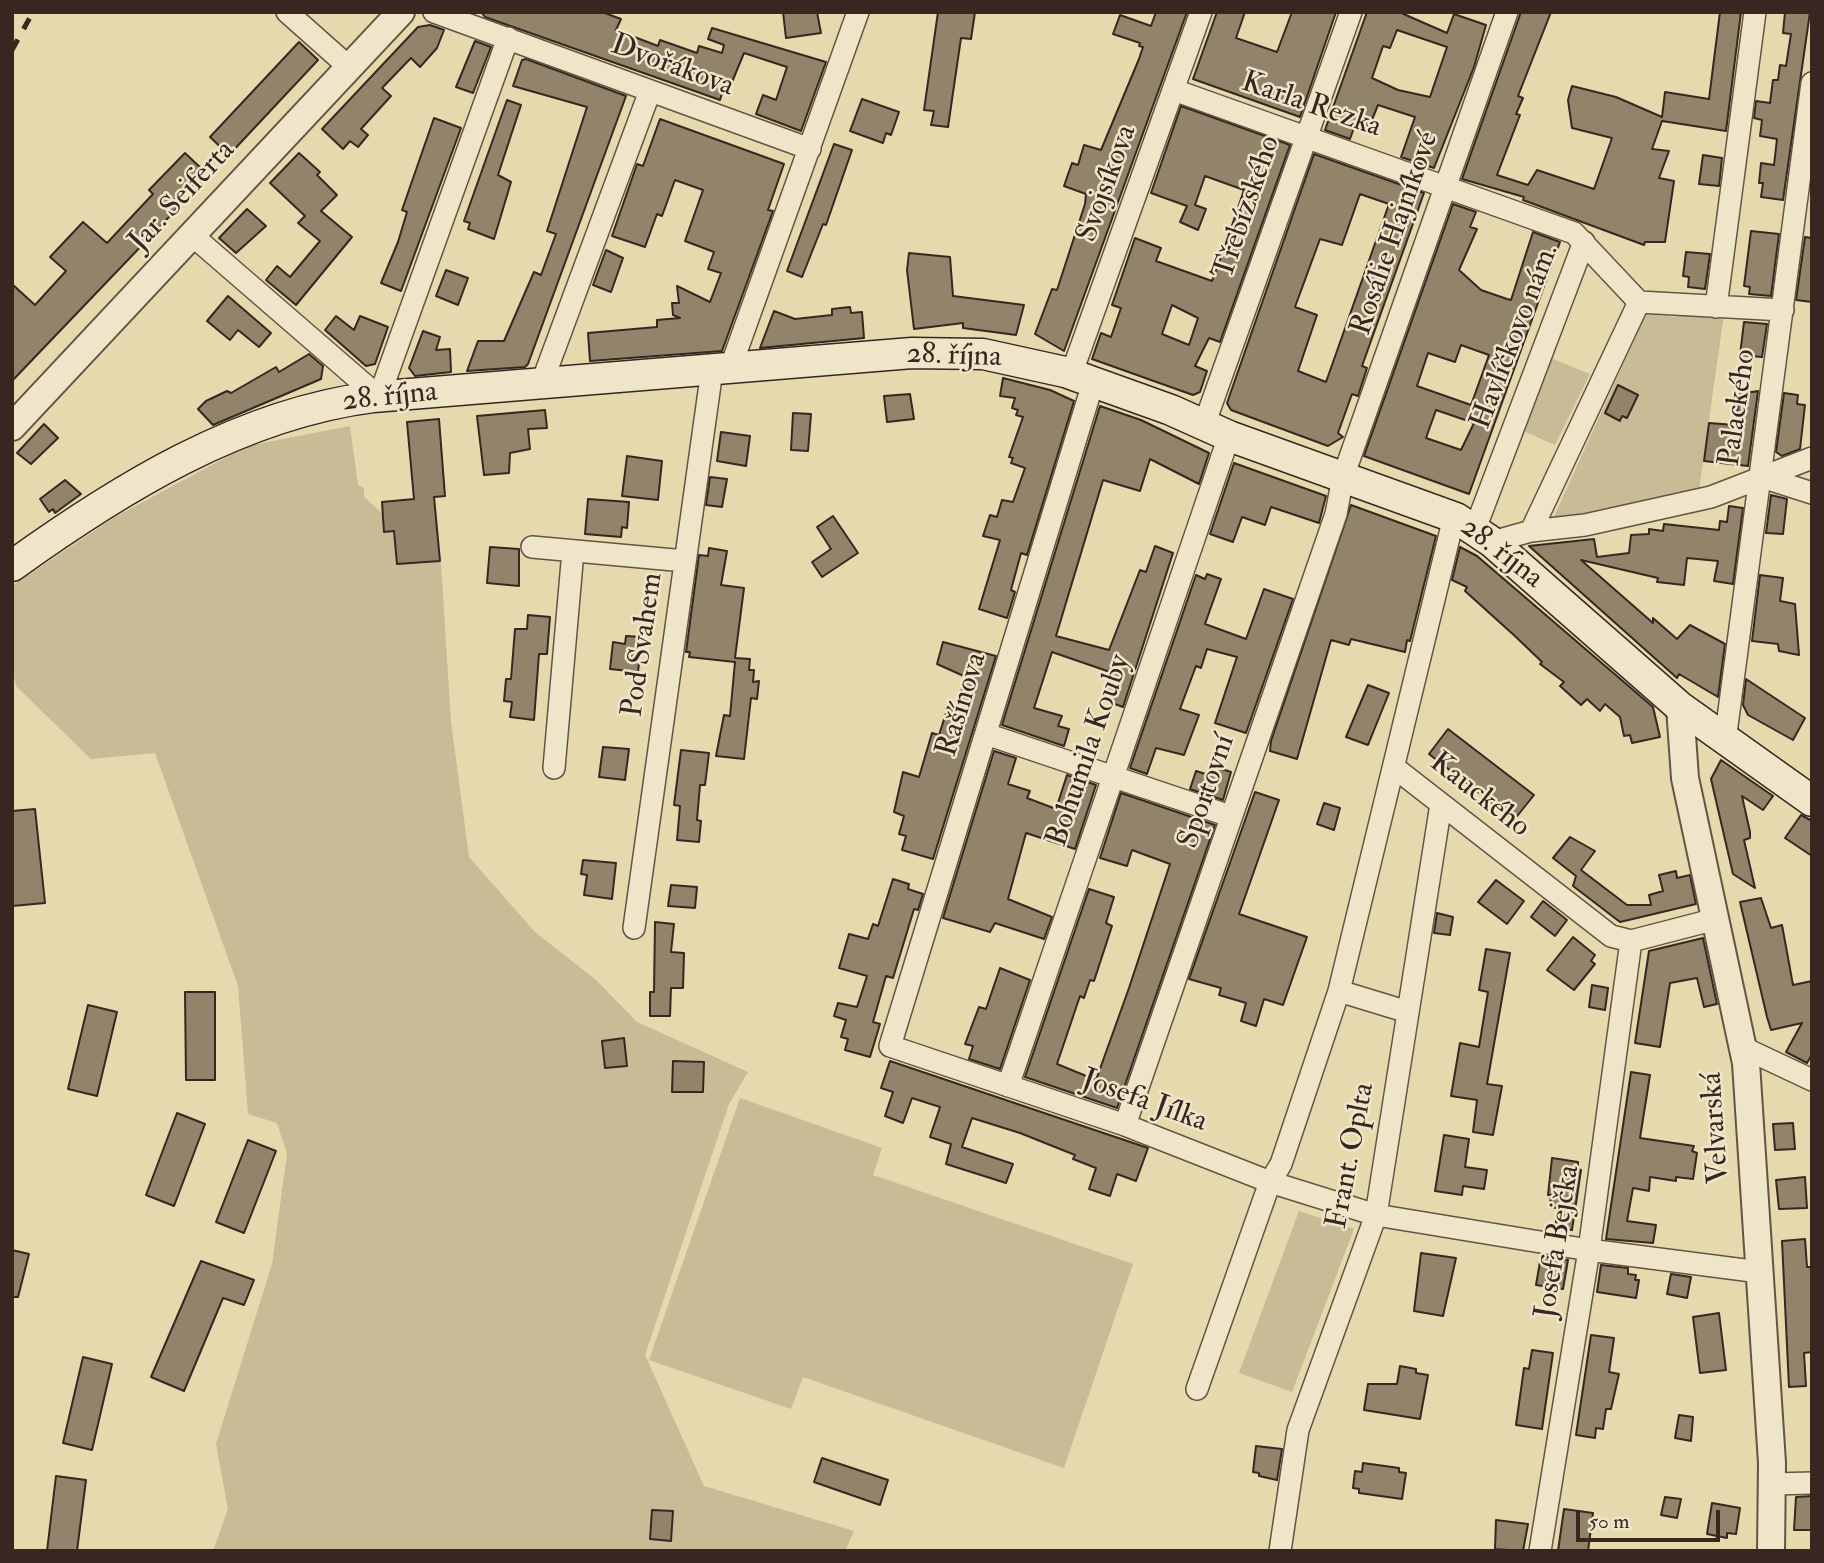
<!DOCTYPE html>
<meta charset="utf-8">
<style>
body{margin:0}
#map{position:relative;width:1824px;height:1563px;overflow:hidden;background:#e6d9ae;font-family:"IM FELL Double Pica",serif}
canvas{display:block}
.frame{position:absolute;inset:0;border:14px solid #372720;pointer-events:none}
.scale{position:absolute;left:1576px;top:1510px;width:144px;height:32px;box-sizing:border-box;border:4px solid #372720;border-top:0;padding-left:9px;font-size:21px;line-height:24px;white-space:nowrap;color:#372720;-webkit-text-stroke:5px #efe6ca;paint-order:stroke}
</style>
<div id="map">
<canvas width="1824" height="1563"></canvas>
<div class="frame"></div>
<div class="scale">50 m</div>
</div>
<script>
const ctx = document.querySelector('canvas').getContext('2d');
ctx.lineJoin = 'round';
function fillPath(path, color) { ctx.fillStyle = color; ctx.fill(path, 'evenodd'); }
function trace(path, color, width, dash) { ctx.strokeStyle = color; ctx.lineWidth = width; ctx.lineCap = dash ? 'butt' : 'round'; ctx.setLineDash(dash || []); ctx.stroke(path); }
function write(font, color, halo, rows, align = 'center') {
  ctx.font = font + ' "IM FELL Double Pica",serif'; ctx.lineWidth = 5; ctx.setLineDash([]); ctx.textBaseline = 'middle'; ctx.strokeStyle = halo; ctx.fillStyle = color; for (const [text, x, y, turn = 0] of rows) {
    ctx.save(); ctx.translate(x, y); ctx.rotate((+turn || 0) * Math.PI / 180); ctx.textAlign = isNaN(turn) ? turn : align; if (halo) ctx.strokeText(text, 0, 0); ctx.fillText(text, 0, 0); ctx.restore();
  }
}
fillPath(new Path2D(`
 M1678,313L1724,314L1699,490L1552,521L1646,314L1677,317Z
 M1548,357L1590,374L1555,445L1521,430Z
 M350,426L358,485L364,488V497L383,514L384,531L394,530L439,559L441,564L451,722L469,857L535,932L596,980L637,1022L748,1072L729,1104L645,1355L704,1486L854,1531L845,1551H213L228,1509L216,1444L272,1264L287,1154L277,1123L248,1114L238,986L155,753L91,759L16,686L12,667V586L115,517L247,446Z
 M740,1098L882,1148L873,1175L1133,1264L1064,1468L803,1377L791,1409L649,1360Z
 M1299,1211L1354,1229L1292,1392L1239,1373Z`), '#c8bb96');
const building = new Path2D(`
 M481,12H602L621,19L616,30L658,46L660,40L697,53L699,46L722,53L724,45L708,39L712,28L826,62L801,131L756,114L763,95L776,100L787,67L744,53L732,82L726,80L720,100L485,17Z
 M783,12H817L821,33L786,38Z
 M938,12H975L971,39L961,38L948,127L931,125L934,111L924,110Z
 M1156,12H1187L1064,351L1035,334L1052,289L1057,290L1085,204L1086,194L1064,186L1072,163L1078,165L1084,145L1101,150L1139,59L1143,47L1139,46L1140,43L1113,34L1120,15L1151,26Z
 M1217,12H1245L1236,38L1277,52L1292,12H1336L1300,117L1193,79Z
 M1367,12H1399L1447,33L1454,14L1486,25L1474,67L1434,168L1401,157L1415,117L1378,105L1369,127L1356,122L1350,139L1325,130ZM1397,30L1447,47L1430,97L1398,90L1372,78L1383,46L1390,48Z
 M1521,12H1551L1518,96L1523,98L1516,114L1520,115L1497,175L1528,185L1537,170L1594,189L1612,138L1572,128L1568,100L1572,86L1616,97L1662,117L1665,92L1709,99L1720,12H1741L1726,131L1662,121L1652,149L1669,151L1659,178L1674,181L1665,242H1645L1644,245L1523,200L1524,197L1462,179Z
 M1785,12H1810L1783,200L1761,197L1763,183H1759L1761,163L1774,165L1777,139L1760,136L1762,120L1754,118L1756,101L1770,103L1773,80H1778L1780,65L1786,66L1791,34L1783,33Z
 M430,25L444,30L437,48L420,67L411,58L382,88L391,96L361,129L368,135L358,147L350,141L343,149L322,129L418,27Z
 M475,41L491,47L473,93L456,87Z
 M299,42L318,60L229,155L210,137Z
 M526,59L626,96L528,364L525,367L467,371L478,341H504L534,272L541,275L556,234L547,231L587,107L513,86L522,60Z
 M862,99L899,112L891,135L886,133L883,143L850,131Z
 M507,100L521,105L498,175L511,182L494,239L468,229L470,223L464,221Z
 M1181,106L1290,145L1220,342L1209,338L1195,366L1207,371L1200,392L1193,395L1092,359L1101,333L1111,337L1121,308L1112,305L1135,238L1161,248L1156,261L1212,281L1224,249L1244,190L1205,176L1195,205L1206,209L1198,230L1180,222L1187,206L1151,193ZM1172,305L1198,318L1189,345L1162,334Z
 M434,118L461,128L401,291L381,283L398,242L407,212L402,210Z
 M660,119L784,164L768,210L773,211L722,351L590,361L588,333L657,327V320L680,318L673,315L672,303H679L677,286L710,302L721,273L708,269L714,252L685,241L703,190L675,180L662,216L657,214L645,247L612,236L637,164L643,166Z
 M834,144L852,150L826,225L823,224L802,277L787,271Z
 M185,153L204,171L200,174L202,186L191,185L172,203L177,208L169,217L12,381V284L35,305L66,271L50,257L83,222L107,243L153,194L149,190Z
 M299,153L320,172L317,175L337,195L321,211L352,237L296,305L266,280L277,266L290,277L320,241L298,223L305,216L270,183Z
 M1314,154L1424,193L1362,366L1367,368L1358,396L1352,394L1338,433L1343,437L1328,446L1231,410L1227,403ZM1360,194L1389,204L1326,382L1298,371L1317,315L1295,307L1320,239L1342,245Z
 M1703,155L1722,158L1719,186L1699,184Z
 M1453,204L1476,212L1470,227L1477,229L1459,270L1481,290L1507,299L1511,300L1533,232L1560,242L1469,494L1364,456ZM1461,345L1489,355L1471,405L1417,386L1428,353L1455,362ZM1436,410L1474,423L1461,450L1426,438Z
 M247,209L266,226L236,253L219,238Z
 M1751,231L1779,234L1771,296L1749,294L1750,287L1744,286Z
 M1805,237L1812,238V302L1796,300Z
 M606,250L623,258L611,292L593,285Z
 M1686,252L1710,254L1705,289L1688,287L1689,277L1683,276Z
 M909,253L950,257L953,296L1024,305L1016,335L963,328V323L914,329L907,270Z
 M446,270L468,278L458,305L436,296Z
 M228,296L271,333L259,347L238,330L230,340L207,321Z
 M850,307L851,313L862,312L864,338L760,348L774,311L795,319L832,315V309Z
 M336,316L354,330L360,316L388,327L375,364L366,366L325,330Z
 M1744,322L1767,324L1762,357L1740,355Z
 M423,331L440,337L436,350L450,349L451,372L415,376L409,368Z
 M309,354L323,366L321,379L213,425L198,409L206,401L227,391L231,393L276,367L279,372Z
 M1003,378L1050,390L1074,401L1027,555L1021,553L1011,590L1015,592L1007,618L979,609L1000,540L983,536L990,515L997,517L1002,500L1013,502L1025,468L1011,463L1013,458L1009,457L1023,417L1016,415L1018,410L1012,408L1015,398L1000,396Z
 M1618,385L1638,395L1627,418L1622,416L1620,421L1605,413Z
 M1758,391L1748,466L1704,461L1709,423L1735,425L1740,394Z
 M1784,393L1798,395L1797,404L1805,405L1800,449L1782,456L1776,452Z
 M910,394L914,419L887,422L884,396Z
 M1100,406L1141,420L1209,453L1199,484L1150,459L1140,491L1103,480L1056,636L1109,650L1140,570L1146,572L1155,546L1173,553L1123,707L1101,699L1110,672L1052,652L1034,708L1062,716L1058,726L1069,729L1064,746L1002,725Z
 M545,410L547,428L528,429L530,449L510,453L509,473L484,475L477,416Z
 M793,413L811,414L808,451L791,450Z
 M439,419L445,496L434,497L440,561L397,564L394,531L384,532L382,502L414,499L407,422Z
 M44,424L58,438L31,464L17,453Z
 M721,432L750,436L746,466L717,461Z
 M627,456L662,461L658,500L622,496Z
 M1234,463L1326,496L1319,523L1271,507L1265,525L1242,517L1233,542L1210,534Z
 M710,477L727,479L722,507L706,505Z
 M65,480L81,494L55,513L53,509L49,512L40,499Z
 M1771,495L1787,499L1783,534L1766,533Z
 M588,499L629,502L627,528L622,527L621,537L585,534Z
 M1351,505L1436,536L1410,641L1407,640L1405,652L1351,639L1349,645L1331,640L1297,759L1270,751L1271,741Z
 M1729,506L1743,508L1733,584L1714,581L1718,561L1687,558L1684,585L1657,582L1658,578L1581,560L1653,623V618L1677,639L1690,625L1725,644L1718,697L1679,674L1677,678L1529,546L1594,539L1597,557L1629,553L1631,535L1649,534V529L1663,531L1664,524L1719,530L1720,521L1727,522Z
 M833,516L858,553L822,577L812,562L831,549L817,527Z
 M490,547L519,549V586L487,583Z
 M1460,547L1477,556L1653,707L1660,737L1632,743L1630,735L1624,736L1620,717L1605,704L1600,711L1587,699L1581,705L1560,686L1564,682L1540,664L1542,662L1516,637L1465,591L1467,587L1452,580Z
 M709,548L727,551L721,585L744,588L735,658L750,659L749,670H754L753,682L759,681L757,699L751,698L744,759L716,756L724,715L730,716L735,662L689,657L690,652H686L699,555L708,556Z
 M1207,574L1221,579L1205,624L1246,639L1264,589L1293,599L1246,733L1215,723L1237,657L1207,649L1201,668L1196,666L1180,709L1199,715L1184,755L1156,748L1147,774L1130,768L1196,575L1205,579Z
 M1760,575L1783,578L1780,601L1795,604L1799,655L1779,651L1778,644L1752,641Z
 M528,615L550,617L547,654H539L534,720L510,717L512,702L504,701L506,679H511L515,629H527Z
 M626,636L642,637L638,672L610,669L613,642L625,644Z
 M943,642L996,656L933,859L902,850L906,836L899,834L904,816L894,812L903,772L919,777L932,733L939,735L948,707L955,710L966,677L937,664Z
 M1746,679L1805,718L1793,740L1748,715L1743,705Z
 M1368,685L1389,693L1368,745L1346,737Z
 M1448,729L1534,795L1514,820L1429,754Z
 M603,747L629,749L625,780L599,777Z
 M681,750L709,753L705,785H700L697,820L701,821L699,842L677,840L680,806L674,805Z
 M994,751L1016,758L1008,784L1030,791L1027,798L1056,809L1067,775L1096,785L1075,849L1026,833L1008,899L1052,917L1044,939L995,923L990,932L943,918Z
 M1721,760L1773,796L1763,810L1742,796L1750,832V838L1744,840L1755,888L1733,874L1711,779Z
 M1213,766L1231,772L1223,800L1190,789L1196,771L1209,775Z
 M1255,792L1279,800L1239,914L1307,937L1283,1005L1264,999L1256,1026L1241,1021L1246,1003L1219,995L1221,988L1189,979Z
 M1121,793L1215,825L1117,1108L1025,1077L1089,889L1114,897L1106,923L1112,926L1094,981L1090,980L1084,998L1080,996L1057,1064L1096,1080L1129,988L1170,864L1132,850L1127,866L1100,858Z
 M1324,803L1340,808L1334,830L1317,824Z
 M35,809L45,903L12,906V811Z
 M1801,815L1812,821V856L1785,838Z
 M1570,837L1595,851L1581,870L1627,905H1651L1649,895L1663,891L1659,875L1676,871L1677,878L1690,875L1696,904L1620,922L1573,886L1576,876L1553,858Z
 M583,860L616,863L612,899L584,895L587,875L581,874Z
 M893,879L909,884L908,889L923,894L918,910L914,909L893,978L886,976L873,1022L880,1024L870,1057L845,1050L848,1039L841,1037L846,1020L834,1016L838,1003L857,1007L867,976L839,968L849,934L868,939L873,924L878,926Z
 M1496,880L1524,901L1507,924L1478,902Z
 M671,885L697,887L695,908L668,906Z
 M1761,898L1771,928L1782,925L1793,985L1812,981V1054L1807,1063L1786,1052L1802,1023L1771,1030L1767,1017L1740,902Z
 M1543,901L1567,920L1555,936L1531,917Z
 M1437,913L1453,917L1450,935L1434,933Z
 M655,922L674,924L671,952L684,953L683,988H671L670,1016H650V992H654Z
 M1573,937L1595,955L1591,961L1595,964L1574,990L1547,970Z
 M1703,938L1717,1004L1704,1007L1697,978L1670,983L1660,1047L1635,1043L1649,951Z
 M1486,949L1510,953L1487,1084L1502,1086L1493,1135L1473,1132L1477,1100L1451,1096L1460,1043L1479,1047L1488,992L1479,990Z
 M1000,968L1030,980L1000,1069L969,1059L973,1046L965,1044L979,1007L986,1009Z
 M1592,985L1608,988L1605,1010L1589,1007Z
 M185,992H215V1080H186Z
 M88,1005L117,1012L97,1096L68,1089Z
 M624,1038L627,1066L605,1068L602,1041Z
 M673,1061L704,1062L703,1092H672Z
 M890,1061L1148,1148L1136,1181L1117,1174L1110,1196L1089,1189L1096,1168L1073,1159L1075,1155L1020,1133L972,1118L962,1147L1013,1164L1006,1183L946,1164L951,1144L930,1137L940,1107L912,1098L903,1123L885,1116L893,1092L881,1088Z
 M1631,1072L1650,1075L1640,1138L1694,1146L1692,1151L1697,1153L1693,1179L1676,1177V1181L1650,1177L1649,1191L1633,1188L1627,1221L1656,1225L1653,1243L1606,1239Z
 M177,1113L205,1124L174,1206L146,1195Z
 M1793,1123L1795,1149L1775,1150L1773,1124Z
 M1444,1135L1469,1139L1465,1167L1487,1170L1484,1189L1463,1186L1462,1195L1435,1191Z
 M248,1140L276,1151L244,1233L216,1222Z
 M1552,1158L1578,1162V1169L1581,1170L1572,1230L1555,1228L1558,1208L1550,1207L1551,1195H1548Z
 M1805,1177L1807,1208L1779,1209L1776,1180Z
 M1805,1239L1807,1267H1812V1352L1804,1353L1806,1386L1789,1387L1782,1241Z
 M12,1250L29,1254L18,1297H12Z
 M1421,1253L1456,1258L1443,1316L1414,1311Z
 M1541,1256L1568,1260L1563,1289L1536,1285Z
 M201,1261L254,1280L244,1305L223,1298L184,1391L151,1377Z
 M1601,1265L1628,1268V1274L1636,1275L1635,1280H1639L1636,1298L1597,1292Z
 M1671,1274L1691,1277L1687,1298L1667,1294Z
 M1719,1313L1726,1370L1700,1373L1693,1317Z
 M1591,1335L1614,1338L1609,1372L1619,1374L1611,1409H1606L1603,1429L1596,1428L1595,1438L1576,1435Z
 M1532,1350L1553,1353L1542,1429L1516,1425L1524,1368L1529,1369Z
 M83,1357L112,1364L92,1450L63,1443Z
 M1400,1366L1416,1369V1373L1428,1375L1420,1419L1364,1410L1368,1384H1397Z
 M1679,1415L1693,1417L1691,1441L1675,1438Z
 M1256,1446L1282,1449L1277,1480L1259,1476V1473L1253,1472Z
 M822,1458L888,1480L880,1505L814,1482Z
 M1363,1463L1399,1468V1472L1406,1473L1402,1499L1359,1493V1489L1353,1488L1355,1471L1362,1472Z
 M56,1476L86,1480L77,1551H47Z
 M1812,1496V1530H1794L1796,1497Z
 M1665,1497L1681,1499L1677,1518L1661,1515Z
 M1712,1503L1740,1508L1736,1534L1727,1533V1538L1707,1534Z
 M1564,1509L1593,1513L1588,1551H1558Z
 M652,1510L673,1511L671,1541L650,1539Z
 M1496,1520L1528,1524L1523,1551L1495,1549Z`);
fillPath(building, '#92846a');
trace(building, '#372720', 2);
const minor = new Path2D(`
 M287,12L350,68
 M434,12L810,149
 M1174,90L1574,233L1639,302L1783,310
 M193,236L379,397L508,38
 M1716,307L1755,12
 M730,369L858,12
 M1071,375L1201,12
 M1093,383L890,1046L1125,1125L1270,1182L1376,1215L1589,1250L1760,1272
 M541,385L650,91
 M1204,425L1351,12
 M1759,476L1812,493
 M1475,529L1584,242
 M1531,531L1639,302
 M1492,542L1531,531L1585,525L1711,497L1812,458
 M532,547L685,561
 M986,734L1230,816
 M1725,741L1812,83
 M554,768L573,551
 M1395,768L1611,936L1631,941L1716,919
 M634,928L712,370
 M1339,991L1408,1012
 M1744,1048L1812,1080
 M1008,1086L1229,436
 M1125,1125L1336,514L1343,477L1507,12
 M1197,1389L1270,1182L1281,1164L1339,991L1454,517
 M1773,1484L1812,1483
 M1280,1551L1298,1430L1376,1215L1441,804
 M1540,1551L1589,1250L1631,941`);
const tertiary = new Path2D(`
 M12,427L401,12
 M1680,707L1685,778L1746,1063L1772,1463L1771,1551`);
const secondary = new Path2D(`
 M12,566C119,489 240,414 373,397L912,353L983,354L1065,372L1171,410L1229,436L1456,518L1492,542L1680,707L1812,801`);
trace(minor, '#635444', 24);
trace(tertiary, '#635444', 30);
trace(secondary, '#372720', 33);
trace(minor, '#efe6ca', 21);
trace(tertiary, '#efe6ca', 26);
trace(secondary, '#efe6ca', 30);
trace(new Path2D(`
 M12,50L33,12`), '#372720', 5, [12, 12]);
write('30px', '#372720', '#efe6ca', [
 ["Dvořákova",672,67,20],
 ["Karla Rezka",1311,106,19],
 ["Svojsíkova",1108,184,-70],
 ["Jar. Seiferta",183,197,-47],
 ["Třebízského",1248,208,-71],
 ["Rosálie Hajníkové",1396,234,-71],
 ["Havlíčkovo nám.",1516,337,-69],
 ["28. října",954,357,2],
 ["28. října",390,398,-6],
 ["Palackého",1739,408,-82],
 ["28. října",1501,554,38],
 ["Pod Svahem",644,645,-82],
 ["Rašínova",963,705,-73],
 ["Bohumila Kouby",1090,751,-71],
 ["Sportovní",1208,792,-71],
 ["Kauckého",1479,796,38],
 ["Josefa Jílka",1144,1102,20],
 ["Velvarská",1717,1128,-94],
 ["Frant. Oplta",1352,1156,-79],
 ["Josefa Bejčka",1559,1242,-81]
]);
</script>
